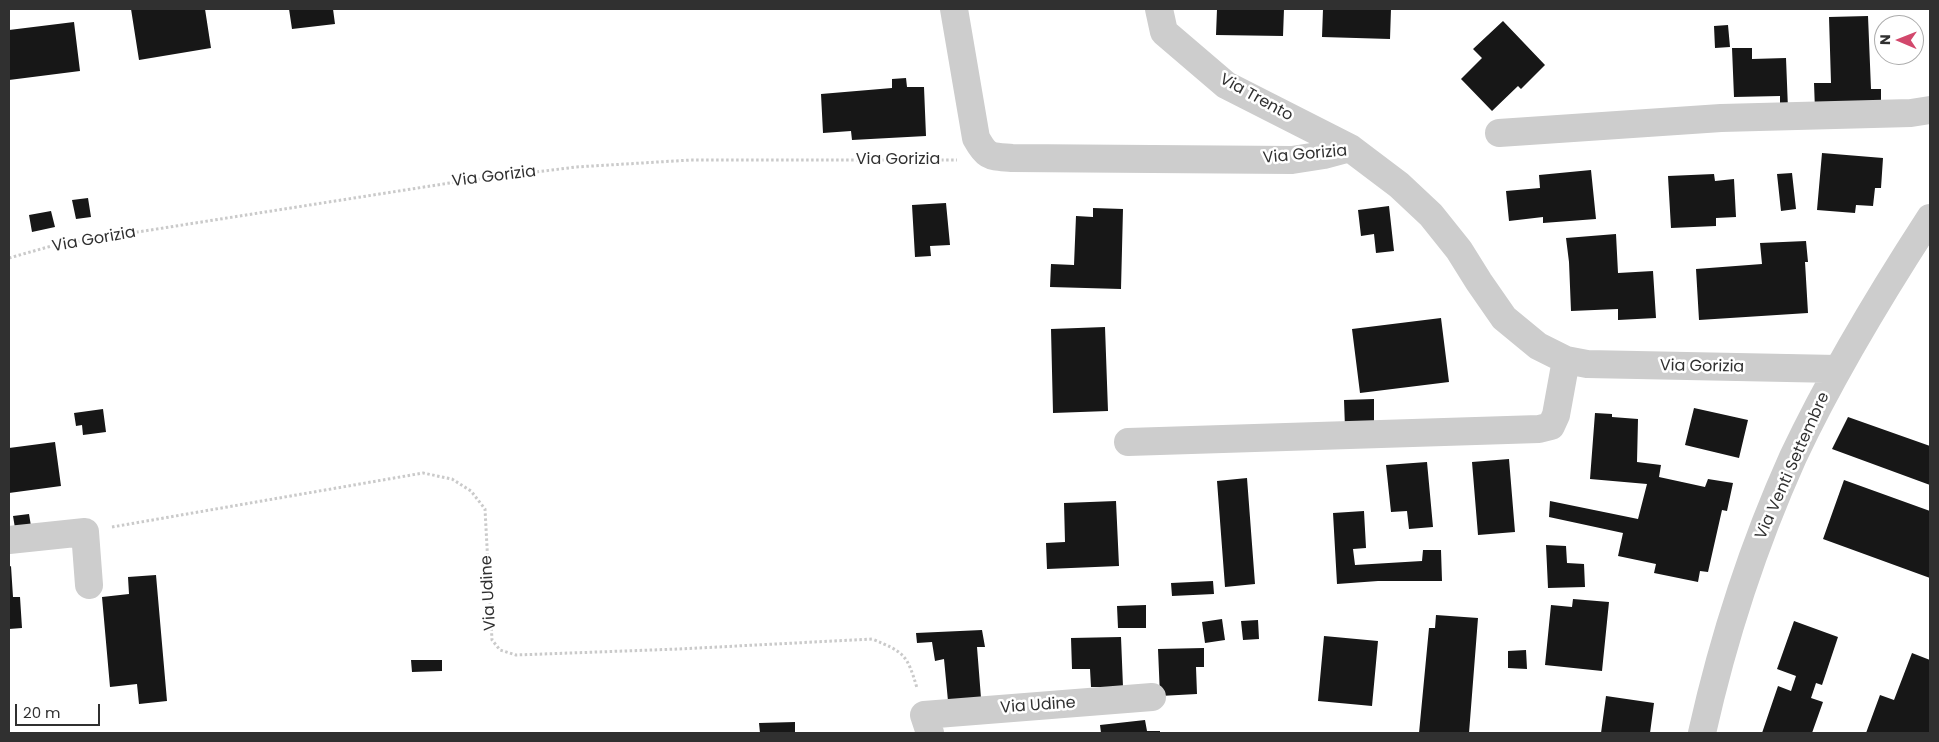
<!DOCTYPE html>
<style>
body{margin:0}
#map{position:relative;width:1939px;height:742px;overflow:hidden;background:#fff;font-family:Poppins,sans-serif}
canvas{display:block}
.frame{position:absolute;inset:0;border:10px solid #303030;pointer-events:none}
.north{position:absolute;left:1874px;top:15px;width:50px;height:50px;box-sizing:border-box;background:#fff;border:1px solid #acacac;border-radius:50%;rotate:271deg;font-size:14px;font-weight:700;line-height:20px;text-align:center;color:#303030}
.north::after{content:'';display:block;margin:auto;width:18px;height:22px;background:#d2486c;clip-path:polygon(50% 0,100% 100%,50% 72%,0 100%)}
.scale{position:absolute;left:15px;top:704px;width:85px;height:22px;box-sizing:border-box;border:2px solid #303030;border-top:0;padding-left:6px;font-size:15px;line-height:18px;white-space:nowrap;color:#303030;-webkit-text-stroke:4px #fff;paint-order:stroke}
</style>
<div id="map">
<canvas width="1939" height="742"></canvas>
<div class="frame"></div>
<div class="north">N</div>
<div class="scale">20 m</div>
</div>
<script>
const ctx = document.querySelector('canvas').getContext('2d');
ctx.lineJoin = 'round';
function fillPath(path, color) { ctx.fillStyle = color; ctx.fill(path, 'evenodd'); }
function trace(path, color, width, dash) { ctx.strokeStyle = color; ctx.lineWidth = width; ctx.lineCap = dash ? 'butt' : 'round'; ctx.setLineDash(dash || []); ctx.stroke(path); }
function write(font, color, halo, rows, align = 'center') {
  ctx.font = font + ' Poppins,sans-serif'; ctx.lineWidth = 5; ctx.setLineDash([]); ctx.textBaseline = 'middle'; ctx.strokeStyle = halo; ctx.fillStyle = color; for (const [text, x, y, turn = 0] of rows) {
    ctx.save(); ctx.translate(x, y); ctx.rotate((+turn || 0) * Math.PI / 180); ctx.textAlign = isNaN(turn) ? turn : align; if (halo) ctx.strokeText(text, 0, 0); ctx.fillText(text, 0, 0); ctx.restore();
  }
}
fillPath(new Path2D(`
 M131,9H205L211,48L139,60Z
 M289,9H333L335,24L292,29Z
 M1217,9H1284L1283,36L1216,35Z
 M1323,9H1391L1390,39L1322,37Z
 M1868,16L1871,89H1881V108L1815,110L1814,83H1831L1829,17Z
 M1503,21L1545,65L1521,89L1518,86L1492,111L1461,79L1482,58L1473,49Z
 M74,22L80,71L9,80V30Z
 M1728,25L1730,47L1715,48L1714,26Z
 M1732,48H1752V59L1786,58L1788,109H1780V96L1734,97Z
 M906,78L907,87H924L926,136L852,140L851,131L823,133L821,94L892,88V79Z
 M1822,153L1883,158L1881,188H1875L1873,206L1856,205L1855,213L1817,210Z
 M1591,170L1596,219L1543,223V217L1509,221L1506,191L1540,188L1539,175Z
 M1792,173L1796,209L1781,211L1777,174Z
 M1714,174L1715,181L1734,179L1736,217L1716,218V226L1671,228L1668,176Z
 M88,198L91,217L76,219L72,200Z
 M946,203L950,245L930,246L931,256L915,257L912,205Z
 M1389,206L1394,251L1376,253L1374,234L1361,236L1358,210Z
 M1093,208L1123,209L1121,289L1050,287L1051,264L1074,265L1076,216L1093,217Z
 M51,211L55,227L32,232L29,215Z
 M1616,234L1618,273L1653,271L1656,318L1618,320V309L1571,311L1569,262L1566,238Z
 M1806,241L1808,262H1805L1808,313L1699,320L1696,269L1762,264L1760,243Z
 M1441,318L1449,382L1360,393L1352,329Z
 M1105,327L1108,411L1053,413L1051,329Z
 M1374,399V428H1345L1344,400Z
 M1694,408L1748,420L1739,458L1685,445Z
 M103,409L106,432L83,435L82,425L76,426L74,413Z
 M1595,413L1612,414V417L1638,419L1637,462L1661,465L1659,477L1705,487L1708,479L1733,483L1727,511L1722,510L1708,572L1700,571L1698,582L1654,573L1656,564L1618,556L1623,533L1549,517L1550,501L1638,519L1647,484L1590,479Z
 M1848,417L1930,446V485L1832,449Z
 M55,442L61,486L9,493V448Z
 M1509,459L1515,532L1478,535L1472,462Z
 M1427,462L1433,527L1409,529L1407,511L1391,512L1386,465Z
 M1247,478L1255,584L1225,587L1217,481Z
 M1844,480L1930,511V578L1823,539Z
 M1116,501L1119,566L1047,569L1046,543L1065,542L1064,503Z
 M1364,511L1366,548L1353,549L1355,565L1422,561L1423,550H1441L1442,581H1378L1337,584L1333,513Z
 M29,514L32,532L16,534L13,516Z
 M1546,545L1566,546L1567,563L1584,564L1585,587L1548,588Z
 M11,566L13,597H20L22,628L9,629V567Z
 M156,575L167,701L139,704L137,684L110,687L102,597L129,594L128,577Z
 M1213,581L1214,594L1172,596L1171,583Z
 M1573,599L1609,602L1602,671L1545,665L1551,605L1572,607Z
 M1146,605V628H1118L1117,606Z
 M1436,615L1478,618L1469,733H1419L1429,628H1435Z
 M1222,619L1225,640L1205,643L1202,622Z
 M1258,620L1259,639L1243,640L1241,621Z
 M1794,621L1838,637L1822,685L1816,683L1811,698L1823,702L1812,733H1762L1778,686L1791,691L1796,676L1777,669Z
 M982,630L985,647H977L981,698L948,701L944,659L935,661L932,642L917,643L916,633Z
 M1324,636L1378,641L1372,706L1318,701Z
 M1121,637L1123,687H1091L1090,669H1072L1071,638Z
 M1204,648V667H1196L1197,694L1160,696L1158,649Z
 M1526,650L1527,669L1508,668V651Z
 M1912,653L1930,660V733H1866L1880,695L1894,700Z
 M411,660H442V671L412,672Z
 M1606,696L1654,703L1650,733H1601Z
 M1145,720L1147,731H1160V733H1101L1100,725Z
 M795,722V733H760L759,723Z`), '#171717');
trace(new Path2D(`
 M9,258L55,245L456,182L576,167L691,160H957
 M112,527L423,473L452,479L471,491L485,509L492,640L500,650L516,655L679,649L872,639C904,652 907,654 917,688`), '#cacaca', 3, [2.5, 2.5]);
trace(new Path2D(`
 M954,9L976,138C987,158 990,156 1012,158L1292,160L1324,155L1350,148
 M1159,9L1164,32L1226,85L1350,148L1399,185L1431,215L1459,250L1479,282L1504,318L1538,346L1566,360L1587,364L1837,369
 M1499,133L1721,118L1911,113L1930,110
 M1128,442L1539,429L1551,426L1556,415L1566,360
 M9,540L85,532L89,585
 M930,733L924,715L1152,697
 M1702,733C1723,639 1753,546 1793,457C1832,374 1880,295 1930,218`), '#cdcdcd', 28);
write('16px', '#303030', '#fff', [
 ["Via Trento",1256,98,29],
 ["Via Gorizia",1305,155,-5],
 ["Via Gorizia",898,160],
 ["Via Gorizia",494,177,-7],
 ["Via Gorizia",94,240,-10],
 ["Via Gorizia",1702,367,1],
 ["Via Venti Settembre",1793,466,-66],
 ["Via Udine",489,593,-93],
 ["Via Udine",1038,706,-4]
]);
</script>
